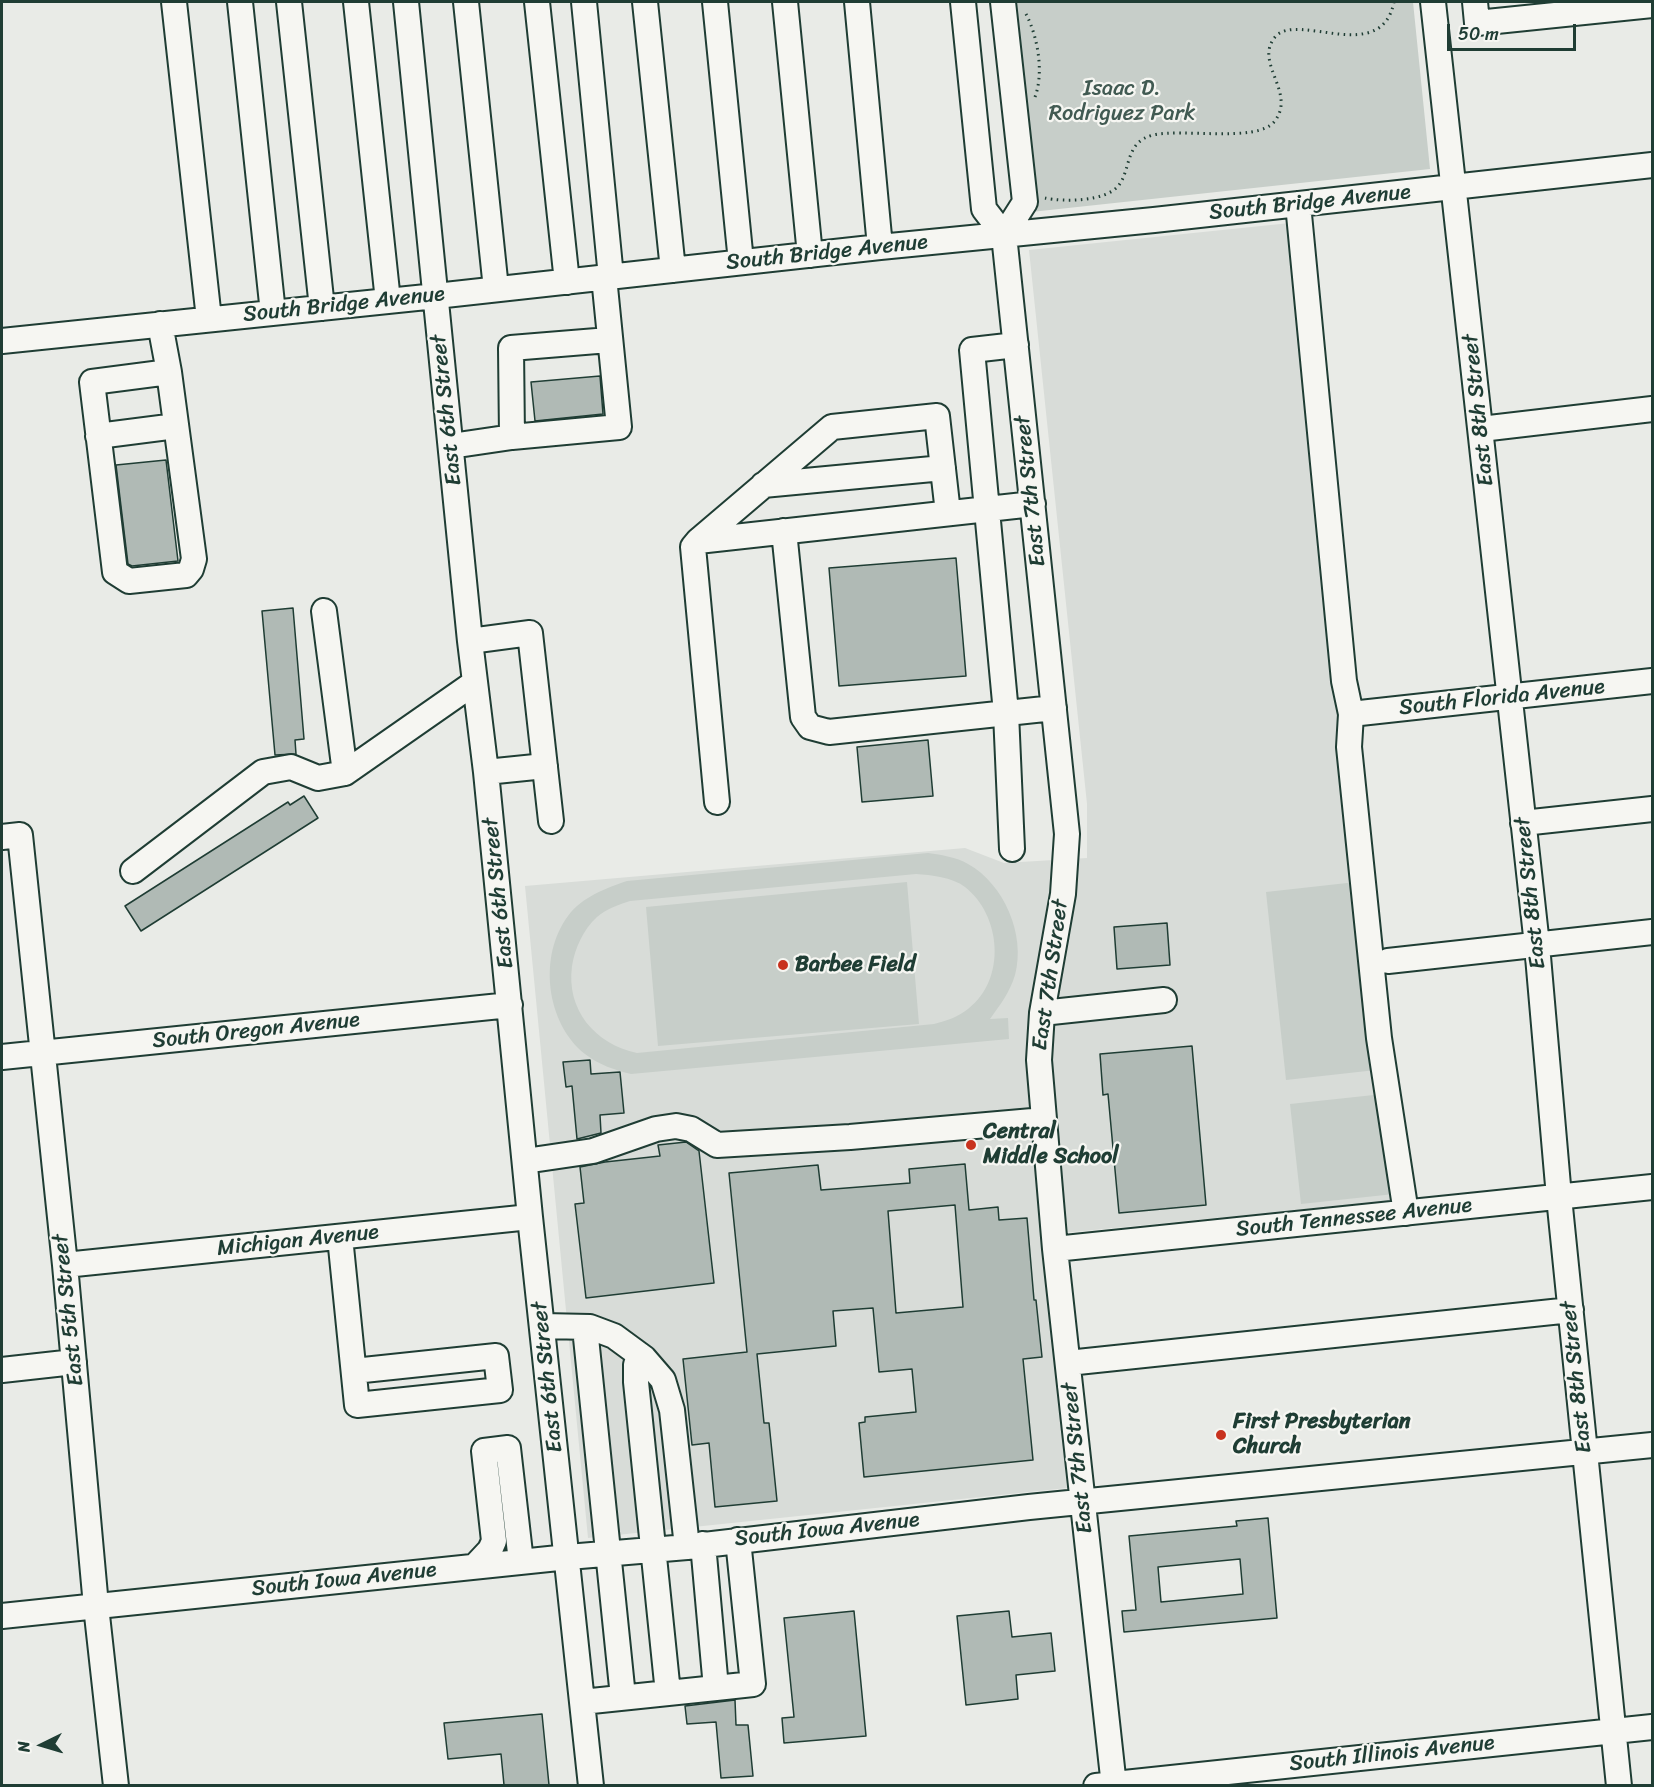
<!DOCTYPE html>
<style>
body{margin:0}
#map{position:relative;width:1654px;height:1787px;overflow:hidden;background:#e9ebe7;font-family:Sriracha,sans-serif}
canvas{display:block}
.frame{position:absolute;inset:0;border:3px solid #1f3d34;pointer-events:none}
.north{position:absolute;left:12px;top:1715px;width:60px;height:60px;-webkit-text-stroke:4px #f6f6f2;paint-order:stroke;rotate:265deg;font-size:16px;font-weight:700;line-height:24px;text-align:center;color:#1f3d34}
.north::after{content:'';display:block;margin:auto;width:21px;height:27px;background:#1f3d34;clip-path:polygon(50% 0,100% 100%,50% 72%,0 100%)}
.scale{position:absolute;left:1447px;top:24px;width:129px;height:27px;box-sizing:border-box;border:3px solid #1f3d34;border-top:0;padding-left:8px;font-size:18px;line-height:21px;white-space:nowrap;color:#1f3d34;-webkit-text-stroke:4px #f6f6f2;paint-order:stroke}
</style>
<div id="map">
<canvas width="1654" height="1787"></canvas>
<div class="frame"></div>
<div class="north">N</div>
<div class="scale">50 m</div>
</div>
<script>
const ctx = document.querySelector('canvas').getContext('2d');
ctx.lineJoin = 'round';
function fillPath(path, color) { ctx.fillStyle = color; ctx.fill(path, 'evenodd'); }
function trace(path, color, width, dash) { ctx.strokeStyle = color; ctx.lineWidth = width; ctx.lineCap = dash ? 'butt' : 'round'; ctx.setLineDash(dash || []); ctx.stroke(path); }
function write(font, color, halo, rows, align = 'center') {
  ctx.font = font + ' Sriracha,sans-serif'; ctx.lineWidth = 4.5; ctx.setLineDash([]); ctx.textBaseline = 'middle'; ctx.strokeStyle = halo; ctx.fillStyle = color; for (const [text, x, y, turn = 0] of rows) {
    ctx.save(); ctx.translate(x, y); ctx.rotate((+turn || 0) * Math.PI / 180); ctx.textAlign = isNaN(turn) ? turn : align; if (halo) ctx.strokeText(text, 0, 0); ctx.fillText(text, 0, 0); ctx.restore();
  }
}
fillPath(new Path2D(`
 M1290,223L1399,1200L1043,1235L1067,1488L588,1538L525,886L965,848L1004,863L1087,858V804L1029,250Z`), '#d8dcd8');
fillPath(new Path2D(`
 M1008,2H1413L1430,169L1031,212Z
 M928,853C942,855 956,857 968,864C1004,884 1026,935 1015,975C1010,992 1000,1005 990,1019L1008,1018L1009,1039L631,1074C615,1070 599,1065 585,1054C546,1023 538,956 568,916C582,897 606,888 627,881ZM916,874C931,875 952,877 965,887C1001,915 1007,979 968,1009C958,1017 946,1021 934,1024L637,1053C595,1044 566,1010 572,966C575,948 583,930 597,917C606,909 618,905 630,901Z
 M907,882L919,1024L658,1046L646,907Z
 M1356,882L1376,1070L1286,1080L1266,892Z
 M1383,1094L1394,1194L1301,1204L1290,1104Z`), '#c7cec9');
const building = new Path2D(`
 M600,376L603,414L535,421L531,382Z
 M166,460L178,561L132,566L128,564L116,465Z
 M956,558L966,676L839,686L829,568Z
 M293,608L304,739L295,740L296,754L275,755L262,611Z
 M928,740L933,796L862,802L857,747Z
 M304,796L318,818L141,931L125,906L288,802L290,805Z
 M1167,923L1170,965L1117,969L1114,927Z
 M1192,1046L1206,1205L1119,1213L1108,1094L1103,1095L1100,1054Z
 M590,1060L591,1074L620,1072L624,1113L600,1115L601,1133L577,1139L572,1086L566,1087L563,1062Z
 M686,1142L699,1151L714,1283L586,1298L575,1204L584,1203L580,1167L605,1162L660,1156L658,1145Z
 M965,1164L969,1210L998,1207L999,1220L1027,1218L1034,1300H1036L1042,1357L1023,1359L1033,1460L864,1477L859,1423L865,1422V1417L916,1412L912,1369L879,1372L873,1308L833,1311L836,1346L757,1354L764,1423H769L777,1501L715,1507L709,1443L692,1445L683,1359L747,1352L729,1173L818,1165L821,1190L910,1183L909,1169ZM955,1205L963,1307L896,1313L888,1211Z
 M1268,1518L1277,1618L1124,1632L1122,1611L1136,1610L1129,1536L1237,1526L1236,1521ZM1240,1559L1243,1594L1161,1602L1158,1567Z
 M854,1611L866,1736L784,1743L782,1718L794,1717L784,1618Z
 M1009,1611L1012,1637L1051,1633L1055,1671L1016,1675L1018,1699L966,1705L957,1616Z
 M735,1700L736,1725H748L753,1776L721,1778L716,1722L687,1724L685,1706Z
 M542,1714L549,1785H504L501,1754L448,1759L444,1723Z`);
fillPath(building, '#b0bab5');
trace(building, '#1f3d34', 1.5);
const minor = new Path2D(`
 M174,2L209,319
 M240,2L273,313
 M289,2L322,308
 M356,2L388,301
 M406,2L470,641L486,772L530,1217L591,1786
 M466,2L496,289
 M537,2L567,282
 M584,2L611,277
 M645,2L673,270
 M715,2L741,262
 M785,2L810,255
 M857,2L880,247
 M963,2L984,209L1004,235L1067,834L1063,894L1042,1013L1039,1060L1055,1249L1114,1786
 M1003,2L1025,202L1004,235
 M1433,2L1537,945L1559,1197L1619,1786
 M1475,2L1477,23L1652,5
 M1298,204L1344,681L1351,714L1349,747L1379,1038L1406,1213
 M160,324L169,372L92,382L115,572L129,581L186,575L191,569L194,559L169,372
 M2,341L436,296L880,247L1154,220L1652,165
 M1481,429L1652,409
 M98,436L176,426
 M512,437L511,348L609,340
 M451,446L512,437L619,427L604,277
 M763,485L943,468
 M784,531L803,717L810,727L829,732L1054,708
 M698,541L832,427L937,416L948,513
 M324,611L345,773
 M470,641L530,633L551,821
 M1351,714L1652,681
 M486,772L545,766
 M717,802L693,547L698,541L1033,504
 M1523,823L1652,809
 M2,837L20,835L65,1265L96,1606L116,1786
 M1012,849L1006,713L972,350L1016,345
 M133,871L263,772L291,767L318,778L345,773L474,683
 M1388,961L1652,932
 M1042,1013L1164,1000
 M2,1057L510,1005
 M525,1161L593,1151L656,1129L676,1126L691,1129L717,1145L850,1137L1044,1120
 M340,1237L357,1405L500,1390L496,1356L354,1371
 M1055,1249L1652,1187
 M65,1265L530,1217
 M543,1326L590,1327L614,1336L644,1358L663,1380L672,1410L687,1547
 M585,1328L623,1697
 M639,1355L636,1365V1382L668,1693
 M1068,1363L1571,1310
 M2,1370L74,1362
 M475,1566L490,1550L494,1541L484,1451L508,1448L521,1562
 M2,1616L568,1557L687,1547L1029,1507L1652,1445
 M716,1688L753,1684L738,1540
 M582,1702L716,1688L703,1544
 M1096,1786L1652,1727`);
trace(minor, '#1f3d34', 28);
trace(new Path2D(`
 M1026,14C1038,37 1044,73 1035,97
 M1045,198C1063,202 1106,202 1119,185C1131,169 1125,142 1153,135C1181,128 1256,143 1274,122C1298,93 1252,62 1276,36C1299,12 1381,66 1394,2`), '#1f3d34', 3, [1.5, 4.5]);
trace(minor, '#f6f6f2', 24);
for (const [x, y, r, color] of [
 [783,965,6,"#c8321e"],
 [971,1145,6,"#c8321e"],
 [1221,1435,6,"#c8321e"]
]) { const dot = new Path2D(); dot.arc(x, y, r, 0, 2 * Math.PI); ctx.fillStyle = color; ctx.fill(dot); trace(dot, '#f6f6f2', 2); }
write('22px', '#415a52', '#f6f6f2', [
 ["Isaac D.",1122,89],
 ["Rodriguez Park",1122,114]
]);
write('22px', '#1f3d34', '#f6f6f2', [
 ["South Bridge Avenue",1310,203,-6],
 ["South Bridge Avenue",827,253,-6],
 ["South Bridge Avenue",344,305,-6],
 ["East 6th Street",447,410,-96],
 ["East 8th Street",1479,410,-96],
 ["East 7th Street",1031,491,-96],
 ["South Florida Avenue",1502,698,-6],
 ["East 6th Street",499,893,-96],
 ["East 8th Street",1531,893,-96],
 ["East 7th Street",1051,975,-82],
 ["South Oregon Avenue",256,1031,-6],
 ["South Tennessee Avenue",1354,1218,-6],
 ["Michigan Avenue",298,1241,-6],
 ["East 5th Street",69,1310,-96],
 ["East 6th Street",548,1377,-96],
 ["East 8th Street",1577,1377,-96],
 ["East 7th Street",1078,1458,-96],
 ["South Iowa Avenue",827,1530,-6],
 ["South Iowa Avenue",344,1580,-6],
 ["South Illinois Avenue",1392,1754,-6]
]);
write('bold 22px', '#1f3d34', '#f6f6f2', [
 ["Barbee Field",795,965],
 ["Central",983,1132],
 ["Middle School",983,1157],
 ["First Presbyterian",1233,1422],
 ["Church",1233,1447]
], 'left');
</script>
